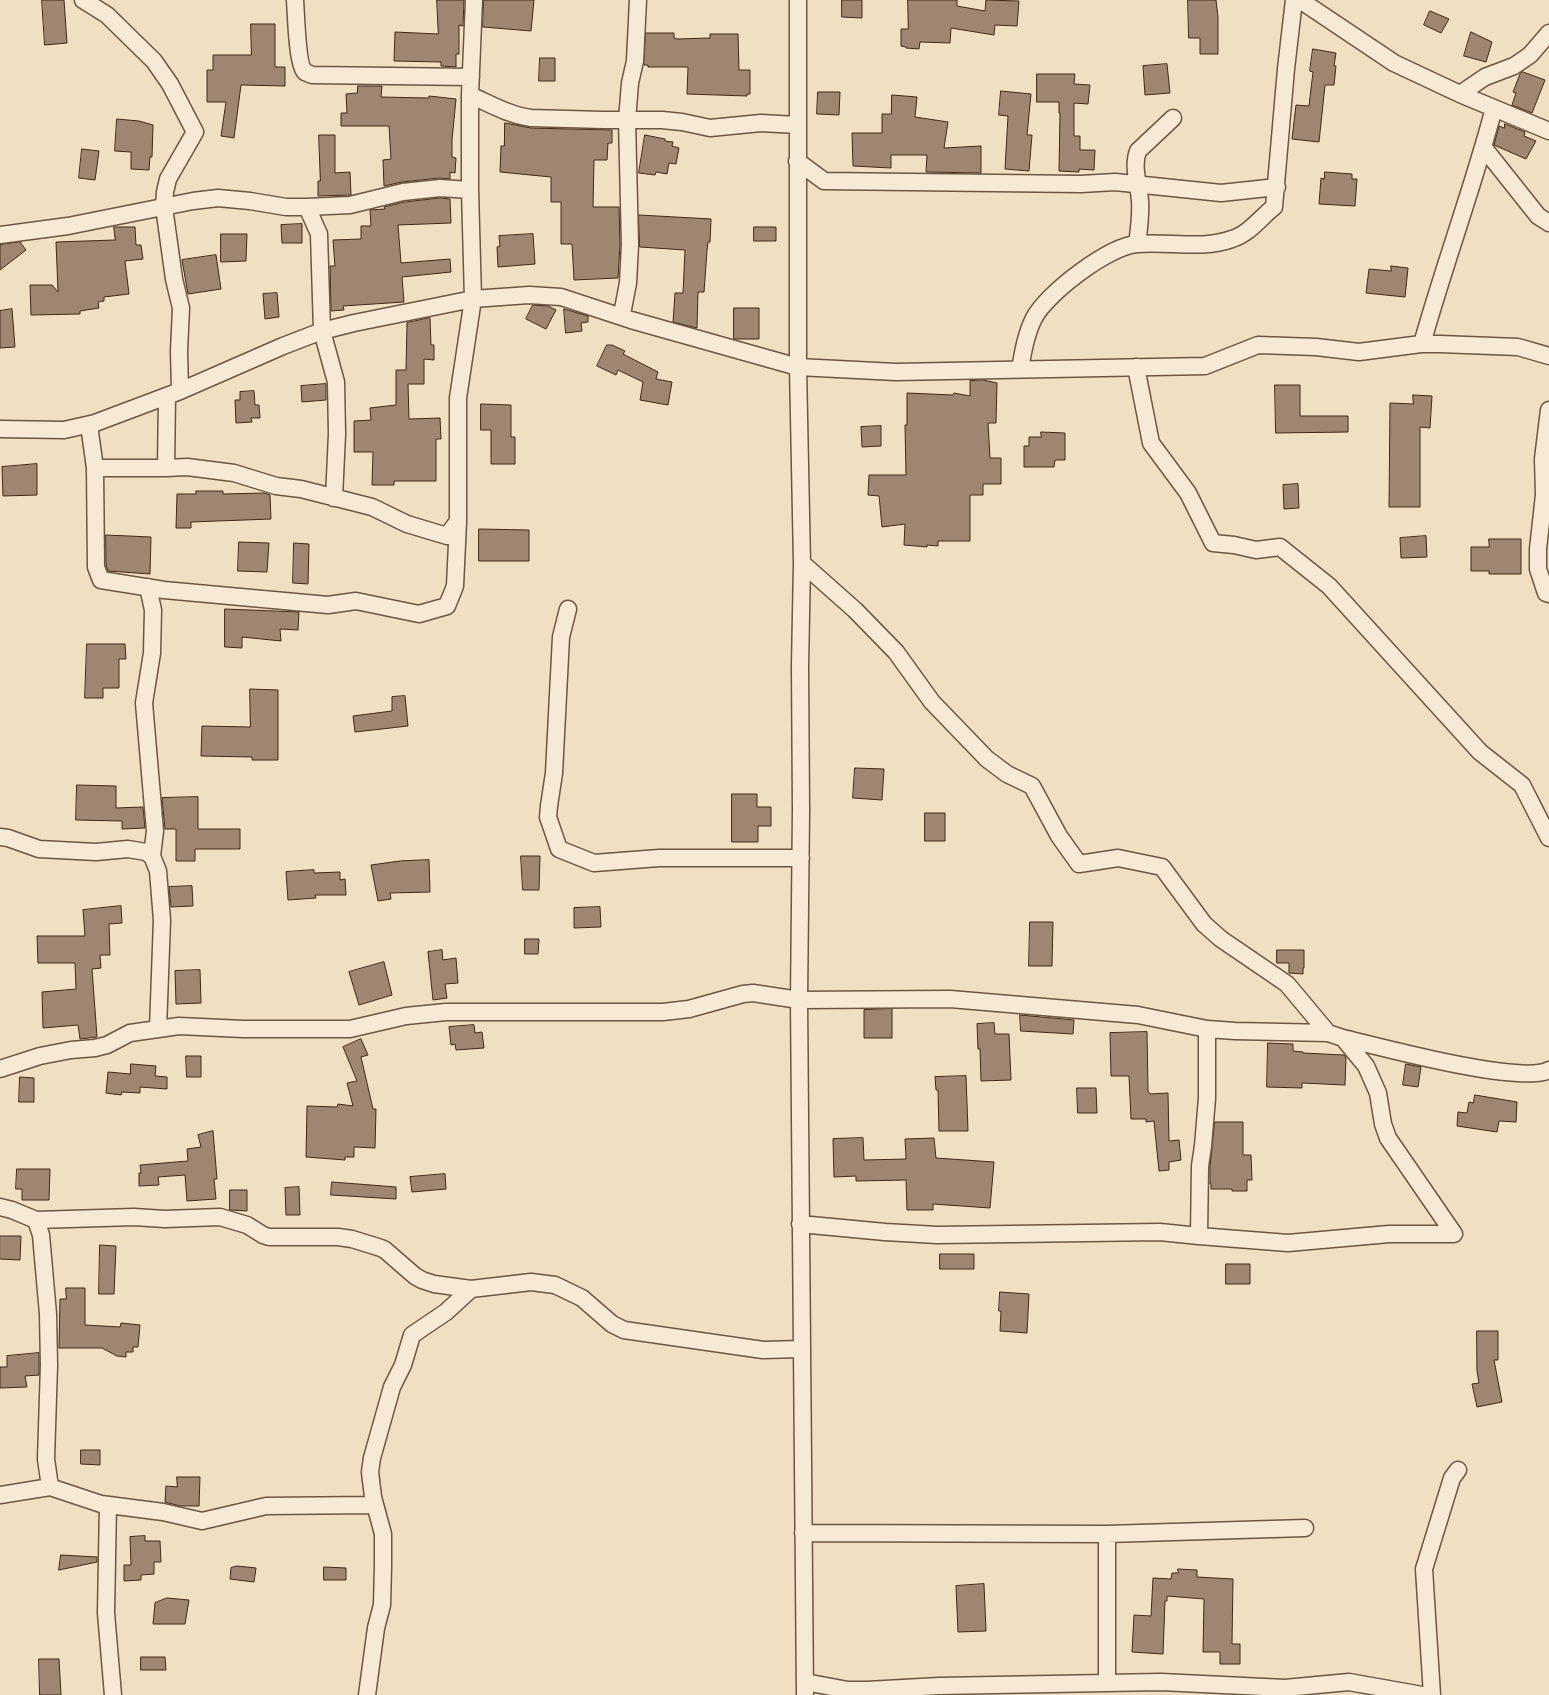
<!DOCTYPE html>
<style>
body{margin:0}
canvas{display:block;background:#f1dfc2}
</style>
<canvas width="1549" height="1695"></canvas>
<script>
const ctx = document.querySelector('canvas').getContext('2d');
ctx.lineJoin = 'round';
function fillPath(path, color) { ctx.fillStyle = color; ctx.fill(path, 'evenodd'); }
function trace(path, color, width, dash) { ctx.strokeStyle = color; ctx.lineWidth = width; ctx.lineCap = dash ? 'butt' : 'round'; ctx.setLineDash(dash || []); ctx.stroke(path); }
const building = new Path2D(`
 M42,0H64L67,43L45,45Z
 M437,0H464L463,26L459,25V54H456V67L441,66V62L394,61L395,32L438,34Z
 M484,0H534L531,31L483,27Z
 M842,0H862V18L842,17Z
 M908,0H957V6L985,11L986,0L1019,1L1017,26L995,25L994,35L951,28L950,43L920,42L919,49L906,48V47L901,46V29H908Z
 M1188,0H1216L1218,17V54H1200V38H1189Z
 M1430,11L1449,19L1441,33L1424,25Z
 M251,24H275V67H285V86L241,85L234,138L221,136L226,102H207V70H213V55H251Z
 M1471,32L1492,42L1486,62L1464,56Z
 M646,33H674V38L677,39L710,38V34H738L739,70H750V94H747V96L687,94L688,67H648V65H644Z
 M1313,49L1336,53L1334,66H1336L1334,85H1325L1319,142L1292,139L1296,105L1309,106L1313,72L1310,71Z
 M540,58H555V81H539Z
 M1167,64L1170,93L1145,95L1143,66Z
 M1523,72L1545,80L1532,113L1512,105L1516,93L1513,92L1520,74Z
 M1037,74H1075L1074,84L1090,85L1088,104L1074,103V136H1080V150H1095L1094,170L1079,169V172L1059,171L1060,113H1059V102H1037Z
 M358,86H382L381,97L429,98V96L456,99L452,140V157L456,158L455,173L450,172V179L439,178L402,182L384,186L383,160L391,159L389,126H341V113H347L346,94L357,93Z
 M1001,91L1031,94L1027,135H1032L1029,171L1005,169L1008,116L999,115Z
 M818,92H840L839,115L817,114Z
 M892,95L917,97L915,117L948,122L944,148L981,146V173L926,172L927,155H891V168L853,166L852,133H882V114H891Z
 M117,119L139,121L153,125L152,157H150L149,170L131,169V152L115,151Z
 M505,123L531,128L612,130V143H608L607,160H594L593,207H619L620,245L618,278L574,280L572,244H561V202H551V177L500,172L501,146H504Z
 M1505,124L1525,132L1524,136L1536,141L1526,159L1494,145L1499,126L1504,128Z
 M319,135H335V173L350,172L351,195L318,196V181H320Z
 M645,135L665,139V141L673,142L672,146L679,148L676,164L669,163L667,174L656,172L655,175L639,173Z
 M82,149L99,151L95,180L79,178Z
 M1325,172L1352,174V179H1357L1355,206L1319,204L1321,178L1324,179Z
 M440,198L450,199L451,223L398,225L401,263L450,259L451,272L402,277L404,302L343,306L344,310L331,311L330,266H335L333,240L361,239V226H371L370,210L385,209L384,207L405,202Z
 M639,215L711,219L710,242H708L707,251L704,292H698L697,328L673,322L675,293H683L685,250L640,247Z
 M302,224V243H282L281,225Z
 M114,227H135L136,245H141L143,259L125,261L129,294L104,297V301L98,302L99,308L80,311V314L31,315L30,285H52L58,292L56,242L115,240Z
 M754,227H776V241H754Z
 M221,234H247L246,261L221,262Z
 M533,234L535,264L498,267L497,247L500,246L499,236Z
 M20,242L26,250L0,270V245Z
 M216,255L221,289L188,294L182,260Z
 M1391,266L1408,268L1405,297L1366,293L1369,269L1391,271Z
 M277,293L279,317L265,319L263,294Z
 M533,305L548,306L556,310L546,329L526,319Z
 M734,308H759V339H734Z
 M12,309L15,347L0,348V311Z
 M564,309L588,316V322L581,323L582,331L566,333Z
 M430,318L431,345H434V360L424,359V384H408L409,419L440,418L441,439H436V481H394V485H372L373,452H354V421L371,420L370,408L396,405V370H406L407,323Z
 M607,345H612L625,351L623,354L658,372L656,379L672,382L668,405L640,400L643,382L618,370L616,375L597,366Z
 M983,380L997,383L996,423H988L990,458H1001V484H983V495H970V541H938V546L927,545V547L904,545L905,524L882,527L879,496L868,495L869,475H906L905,425H907V393L953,395L954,393L970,396V381Z
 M326,384V400L302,402L301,386Z
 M1275,385H1300V416H1348V432L1276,433Z
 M254,391L255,405H259L260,418H251L252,422L236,423L235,400H240V392Z
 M1413,395L1432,396L1430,428L1420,427V507H1389L1390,403L1413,404Z
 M481,404L511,405V437H515V464H491V430H481Z
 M881,426V446L862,447L861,427Z
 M1041,432L1065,433V460H1055L1054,467H1024V446H1029V437H1041Z
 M37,464V495L3,496L2,467Z
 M1298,484L1299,508L1284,509L1283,485Z
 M196,491H223V494L264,493L270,495L271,519L191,522V528H176L177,494H196Z
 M479,529L529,530V561H479Z
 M106,535L151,537L150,574L108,571L106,565Z
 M1426,536L1427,557L1401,558L1400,538Z
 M1489,539H1521V574H1489V571H1471V547H1489Z
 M239,542L269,543L267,572L238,571Z
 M294,543L309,544L308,584L293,583Z
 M225,609L299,612L298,630L280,629L281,641L242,637V648L225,647Z
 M87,644H125L126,659H119V688H103V698H85Z
 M250,689L278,690V760H252V757L201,756L202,726L250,727Z
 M405,696L408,726L355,732L353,716L392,711V697Z
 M855,768L884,769L882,800L853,798Z
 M77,785L116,786V808L143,807L145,828L122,829V821L76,820Z
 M732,794H757V807H771V826H758V842H732Z
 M198,797V829H240V849H195V861H176V829H165L162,798Z
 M925,813H945V841H925Z
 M521,856H540L539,890H523Z
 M429,860L430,892L390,893L391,899L378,901L371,865L400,861Z
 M314,870V873L340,872V880L345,879L346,895H315L316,898L288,900L286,872Z
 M192,886L193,906L171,907L169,887Z
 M121,906L122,923L109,924L110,955H100L101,968L92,969L97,1037L80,1039L78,1025L43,1028L42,992L76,989L75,963H38L37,936H85L83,910Z
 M600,907L601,927L574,928V908Z
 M1030,922H1053L1052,966H1029Z
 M525,939H539L538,954H525Z
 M442,950L443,960L456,958L458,983L445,984L447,998L433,1000L428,952Z
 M1277,950H1304V968H1303V974L1289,973V963H1277Z
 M384,962L392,995L359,1005L349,972Z
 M200,970L201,1003L176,1004L175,971Z
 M892,1009V1038H864V1010Z
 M1020,1015L1074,1020L1073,1034L1021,1031Z
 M994,1023L995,1034H1009L1011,1080L981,1081L980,1049H978L977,1024Z
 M474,1025L475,1033L482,1032L484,1048L456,1050L455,1044L451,1045L449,1027Z
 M1147,1032L1148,1091L1150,1094L1168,1093L1169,1141L1179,1140L1181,1160L1169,1162V1170L1159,1171L1154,1121L1146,1122V1119H1131L1129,1076H1111L1110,1033Z
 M361,1039L368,1055L361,1057L373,1109H376L375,1148L354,1147V1157H345V1160L306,1157L307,1106L337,1107L338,1104L353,1106L347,1083L357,1081L343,1047Z
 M1268,1043L1293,1044V1051L1303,1052V1053L1344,1055L1346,1058L1345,1085L1302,1083V1088L1267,1087Z
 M186,1056H201V1077H187Z
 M131,1064L156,1066L155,1076L167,1077V1089L140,1087V1093L122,1092L121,1095L106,1093L108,1072L130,1074Z
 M1406,1064L1421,1067L1418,1087L1403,1085Z
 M966,1076L968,1131H939L938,1090H936L935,1077Z
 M20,1077L34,1078V1102H19Z
 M1077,1088H1096L1097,1113H1078Z
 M1475,1095L1517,1102L1516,1122L1499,1121L1497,1132L1457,1126L1458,1112L1467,1113L1469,1102L1473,1103Z
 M1215,1122H1243V1155H1251L1252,1180H1247V1191H1232V1189H1211V1184H1210V1167Z
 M213,1131L217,1179H214L216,1199L187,1201L185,1175L158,1177L159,1185L139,1186V1173H141L140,1165L188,1161L187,1149L201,1147L198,1135Z
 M863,1138L864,1160L906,1159L905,1139L934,1138L936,1158L994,1162L990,1208L933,1204V1210H907L906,1180L856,1181V1176L834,1177L833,1139Z
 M17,1169H50L49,1200H22V1189H16Z
 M445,1174L446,1189L412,1192L410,1177Z
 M332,1182L396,1187V1199L331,1195Z
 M299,1187L300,1215H286L285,1188Z
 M230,1190H247V1211L230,1210Z
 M0,1236H21L20,1260L0,1259Z
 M100,1245L116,1246L114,1294H99Z
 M940,1254H974V1269H940Z
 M1226,1264H1250V1284H1226Z
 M66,1288H85V1325L120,1327L121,1323L140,1325L138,1347H133V1352H126V1357L117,1356L102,1348H59L60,1299H66Z
 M1000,1292L1029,1294L1027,1333L1000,1331L1001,1311H999Z
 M1477,1331H1498V1360H1494L1502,1402L1477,1407L1472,1384L1479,1383L1477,1371Z
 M39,1353V1375L25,1376L27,1387L0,1388V1367H7V1356Z
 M81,1450H100V1465L81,1464Z
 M177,1477H200L199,1506H180L165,1502L166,1486L177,1487Z
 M145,1536V1541H160L161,1562H154V1574L141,1575V1580L124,1581V1565H131L130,1537Z
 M61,1555L97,1557V1562L59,1570Z
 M237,1566L256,1568L254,1582L230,1579L231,1568Z
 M324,1567L346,1568V1580H324Z
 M1178,1569L1197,1570V1577L1233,1579L1232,1644H1240V1664H1220V1652H1203L1204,1599L1167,1596V1601H1165L1163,1654L1132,1652L1134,1615L1151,1616L1153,1578L1171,1579L1172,1573H1178Z
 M984,1584L986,1631L958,1632L956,1586Z
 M167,1598L189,1600L185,1624H153L155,1603Z
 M141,1657H165L166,1670H141Z
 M39,1659H59L61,1695H40Z`);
fillPath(building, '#9d8770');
trace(building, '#412818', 1);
const street = new Path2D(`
 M83,0L107,15L154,61L170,84L195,132L168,179L165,192L164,207L174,279L181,308L179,351L180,391
 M295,0C296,12 297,65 305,72C307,73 310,74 312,75L471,77
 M798,0V367L802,563L800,666L801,810L799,1000L805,1695
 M1300,0L1394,63L1460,94L1549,131
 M1460,94L1485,77L1514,66L1530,55L1549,33
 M470,95C490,104 509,115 531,118L603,120H662L682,122L710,128L761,123L797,125
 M1484,148L1538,216L1549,223
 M797,161L824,181L1081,184L1115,182L1221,193L1277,187
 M307,207L319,234L322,331L336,382L337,434L334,498
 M0,235L68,226L193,201L218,198L250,201L286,207H307L350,205L403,192L440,188L470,190
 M1137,244C1139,230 1141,215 1140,201C1139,184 1132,167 1138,151L1173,118
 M619,316L623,309L628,283L630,245L627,120L630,83L635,61L638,0
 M1422,344C1444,265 1473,188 1494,108
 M1136,367L1151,443L1188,493L1213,543L1234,545L1256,550L1280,547L1329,586L1480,752L1522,785L1549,838
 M1020,369C1023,352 1026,334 1034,318C1047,293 1109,246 1137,244C1169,241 1202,250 1232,239C1249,234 1261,217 1274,207L1286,69L1294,0
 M167,396L166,468L187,467L234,473L276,486L301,489L372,507L407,524L447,536L458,521V398L473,299L470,190V95L474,0
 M1549,410L1543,459L1544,495L1538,549V569L1546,593L1549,594
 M89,425L95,468L96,567L101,580L164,590L328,605L356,601L419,614L447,606L455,586L458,522
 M0,429L64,430L95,423L180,391L283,346L322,331L354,323L473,299L529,295L561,297L631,320L798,367L896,372L1205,366L1258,345L1316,347L1359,352L1421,344H1440L1518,347L1549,356
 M95,468H166
 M802,563L855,610L896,652L932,702L987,759L1007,774L1032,786L1059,836L1079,864L1118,858L1162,867L1204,924L1221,939L1287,984L1328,1033
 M148,587L153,610L152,653L144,703L155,831L152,856
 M568,609L561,637L554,773L549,806L548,817L559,849L594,863L659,858H801
 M0,837L8,838L39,849L96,852L128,849L146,852L152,856L158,871L162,920L158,1029
 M1343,1038C1381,1047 1520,1085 1549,1070
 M0,1069L40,1056L71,1050L95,1048L107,1045L130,1033L179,1026L243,1029H350L406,1016L446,1012H663L689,1009L743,994L753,993L799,1000L950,999L1138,1015L1207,1029L1235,1031L1328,1033L1343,1038L1366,1066L1378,1093L1383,1124L1388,1138L1454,1234H1389L1288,1243L1199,1236
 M0,1207L12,1210L36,1220L41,1235L48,1314L49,1365L46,1459L50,1487L101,1504L163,1512L202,1521L266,1506L375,1505
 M36,1220L134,1217L165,1219L220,1217L247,1225L263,1235L269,1237H338L352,1239L381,1248L385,1250L415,1276L422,1280L434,1284L471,1289L531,1282L555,1285L582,1298L612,1324L624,1330L763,1350L801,1349
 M800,1224L885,1232L937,1235L1160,1232L1199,1236L1200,1166L1203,1146L1207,1098V1029
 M0,1495L50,1487
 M108,1505L106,1613L113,1695
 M803,1533L1107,1534L1305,1528
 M805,1682L848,1690H867L939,1686L1161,1682L1285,1688L1349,1682L1422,1695
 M1107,1683V1534
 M367,1695L376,1628L382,1605L383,1566V1534L373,1497L370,1472L372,1458L392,1387L403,1365L412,1335L446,1312L471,1289
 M1432,1695L1424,1569L1452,1478L1458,1470`);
trace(street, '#6d5642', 19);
trace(street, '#f6ead7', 16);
</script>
